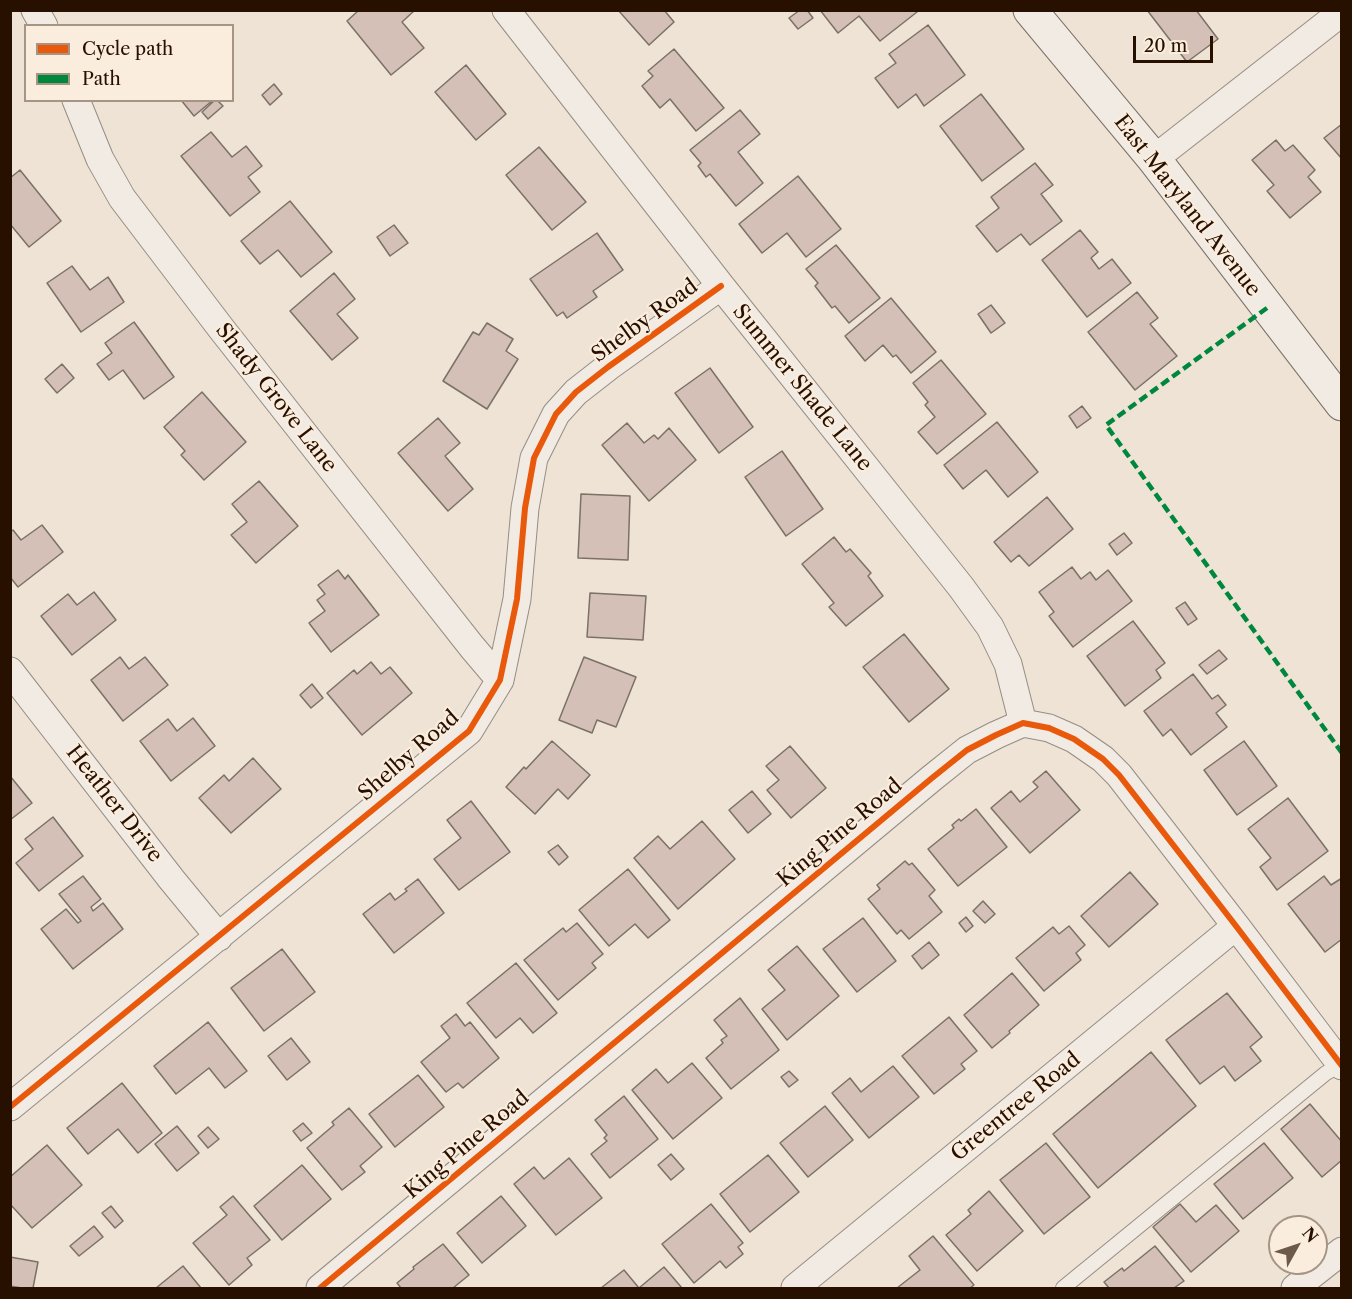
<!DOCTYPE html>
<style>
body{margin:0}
#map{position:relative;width:1352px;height:1299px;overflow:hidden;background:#eee3d4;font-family:"Libre Caslon Text",serif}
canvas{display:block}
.frame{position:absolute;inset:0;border:12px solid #281000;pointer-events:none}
.legend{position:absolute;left:24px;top:24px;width:210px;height:78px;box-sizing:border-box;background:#faeddd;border:2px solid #a69585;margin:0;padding:8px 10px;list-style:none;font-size:18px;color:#281000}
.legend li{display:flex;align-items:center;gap:12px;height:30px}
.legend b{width:30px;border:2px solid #a69585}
.north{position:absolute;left:1268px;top:1215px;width:60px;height:60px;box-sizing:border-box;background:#faeddd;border:2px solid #a69585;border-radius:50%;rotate:50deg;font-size:16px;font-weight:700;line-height:24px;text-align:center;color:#281000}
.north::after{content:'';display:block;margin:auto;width:21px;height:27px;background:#6d5a4a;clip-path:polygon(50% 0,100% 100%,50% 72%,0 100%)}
.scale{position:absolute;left:1133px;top:36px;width:80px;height:27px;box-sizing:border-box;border:3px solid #281000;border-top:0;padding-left:8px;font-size:18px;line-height:21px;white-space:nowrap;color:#281000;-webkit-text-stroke:4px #faeddd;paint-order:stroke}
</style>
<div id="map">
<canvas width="1352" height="1299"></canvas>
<div class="frame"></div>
<ul class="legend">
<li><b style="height:8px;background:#e8590c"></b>Cycle path</li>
<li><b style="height:8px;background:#00873e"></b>Path</li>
</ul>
<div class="north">N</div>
<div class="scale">20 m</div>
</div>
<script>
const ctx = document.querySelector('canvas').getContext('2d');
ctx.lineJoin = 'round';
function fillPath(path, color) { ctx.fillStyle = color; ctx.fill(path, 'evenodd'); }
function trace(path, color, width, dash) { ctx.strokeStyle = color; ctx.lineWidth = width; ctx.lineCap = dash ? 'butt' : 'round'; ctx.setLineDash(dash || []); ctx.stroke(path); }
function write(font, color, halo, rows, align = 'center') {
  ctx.font = font + ' "Libre Caslon Text",serif'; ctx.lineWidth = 4.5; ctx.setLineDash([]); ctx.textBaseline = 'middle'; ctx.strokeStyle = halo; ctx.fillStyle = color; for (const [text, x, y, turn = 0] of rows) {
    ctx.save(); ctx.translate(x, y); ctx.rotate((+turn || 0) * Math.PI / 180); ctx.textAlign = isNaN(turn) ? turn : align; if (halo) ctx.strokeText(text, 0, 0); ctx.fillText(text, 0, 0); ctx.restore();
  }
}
const building = new Path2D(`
 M359,10H415L402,22L424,48L391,75L347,21Z
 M618,10H664L674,22L649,45Z
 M800,10H807L813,18L798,29L789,18Z
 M820,10H916L917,12L880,41L859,16L838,33Z
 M1147,10H1196L1218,39L1187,62Z
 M928,25L965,75L924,106L916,94L898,108L875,78L896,63L889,54Z
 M674,49L724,108L696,131L670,99L660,108L642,86L653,76L648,71Z
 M466,65L506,114L476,140L435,92Z
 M274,84L282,94L270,105L262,95Z
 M981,94L1024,149L982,181L940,126Z
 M181,100H213L194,116Z
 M215,100H217L223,106L208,119L202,112Z
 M740,110L760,134L738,152L763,183L736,206L710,174L706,177L698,166L701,163L690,150Z
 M1342,124V159L1324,138Z
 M211,132L232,157L246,146L262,166L248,177L260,192L230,216L181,156Z
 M1276,140L1285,151L1293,145L1315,170L1308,177L1321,192L1290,218L1267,191L1274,185L1252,160Z
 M539,147L586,202L552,230L506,175Z
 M1035,163L1053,185L1041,194L1062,221L1030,245L1021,234L997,252L976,226L999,208L991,197Z
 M20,170L61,221L29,247L10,224V178Z
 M798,176L841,229L806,257L787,233L762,253L739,224Z
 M290,201L332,252L301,277L278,250L260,264L241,241Z
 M394,225L408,243L390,256L377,237Z
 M1080,230L1098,252L1091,258L1099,269L1112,259L1131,283L1087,317L1042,260Z
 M597,233L623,270L593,291L597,297L567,318L563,312L557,316L530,279Z
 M836,245L880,298L849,323L835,306L832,308L815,286L818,283L806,269Z
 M72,266L90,290L108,277L124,302L81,332L47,283Z
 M334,273L355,299L337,314L358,338L332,360L290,311Z
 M1137,292L1158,318L1150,324L1177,356L1135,390L1088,332Z
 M891,298L936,352L911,373L896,355L893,357L883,345L865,361L845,336Z
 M991,305L1005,323L991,333L978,314Z
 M134,322L174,377L144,399L123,370L109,380L97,364L112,353L105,343Z
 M487,323L513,339L506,351L518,359L487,409L443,381L473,332L479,335Z
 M941,360L986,414L937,454L918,432L935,417L925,405L928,402L913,383Z
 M62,364L74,378L57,393L45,379Z
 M710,368L753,427L719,453L675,393Z
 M202,392L246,442L204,480L181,455L185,451L164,427Z
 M1082,406L1091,418L1077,428L1069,416Z
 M438,418L460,443L445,456L473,489L448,511L398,453Z
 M997,422L1038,472L1008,497L986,470L963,489L944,465Z
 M627,423L644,443L654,435L658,439L669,428L696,460L649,501L602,445Z
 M782,451L823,509L786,536L745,477Z
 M259,481L298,526L256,563L231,535L247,522L232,504Z
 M581,494L630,496L628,560L578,558Z
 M1047,497L1073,529L1029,566L1019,555L1011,562L994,542Z
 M42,525L63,552L18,587L10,577V532L13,530L21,540Z
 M1124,533L1132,543L1117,555L1109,544Z
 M834,537L846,552L850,549L871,573L868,576L883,596L846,626L829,607L834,603L802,564Z
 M1072,567L1081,579L1090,572L1096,580L1108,570L1132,601L1073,647L1049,616L1054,612L1039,592Z
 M338,570L345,579L348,575L379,615L331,652L309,623L325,611L317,600L325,594L318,585Z
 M94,592L116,620L72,655L41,616L68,594L77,605Z
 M590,593L646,596L643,640L587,637Z
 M1185,602L1197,619L1188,625L1176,608Z
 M1133,621L1165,663L1156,670L1161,678L1125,706L1087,656Z
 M904,634L949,689L909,722L863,667Z
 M1219,650L1227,659L1207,674L1199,665Z
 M120,657L129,669L145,657L168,685L123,721L91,680Z
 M584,657L636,677L616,727L597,720L592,733L559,720Z
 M371,662L381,674L390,667L412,693L362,735L327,693L354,670L357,674Z
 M1193,674L1212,699L1218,695L1226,705L1216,713L1227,727L1191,755L1171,729L1163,736L1144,711Z
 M312,684L323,698L311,708L300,695Z
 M193,718L215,746L171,781L140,741L168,719L177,731Z
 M552,741L590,775L568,799L558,789L535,814L506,787L524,767L526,769Z
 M1244,741L1277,786L1237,815L1204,770Z
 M790,746L826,788L791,818L767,790L779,780L766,766Z
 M253,758L281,789L231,833L199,798L224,775L229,781Z
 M1046,771L1080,810L1030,853L991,808L1011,791L1020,802L1038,787L1033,782Z
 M10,776L32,803L10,820Z
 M752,791L771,814L748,833L729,810Z
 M1288,798L1328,851L1277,890L1260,867L1271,858L1248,829Z
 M471,801L510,852L459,890L434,859L461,838L447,820Z
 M976,809L1007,847L958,886L928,849L954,828L952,825L959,819L961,821Z
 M53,817L83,856L39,891L16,863L33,849L25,839Z
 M702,821L735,859L678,909L634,858L658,836L670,849Z
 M558,845L568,857L559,865L548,852Z
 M905,861L909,865L912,863L935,890L929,896L942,912L909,939L901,930L897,934L868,899L880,889L877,885Z
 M628,869L670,920L648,938L635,924L609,946L579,910Z
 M1130,872L1158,904L1109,947L1081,916Z
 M83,876L101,899L91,907L93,911L103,903L123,929L73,969L41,929L66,909L78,923L81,921L59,894Z
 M1324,876L1331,885L1342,878V939L1325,952L1288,904Z
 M418,879L444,913L394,953L363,914L390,893L395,900L407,891L405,889Z
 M983,901L995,914L985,923L973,911Z
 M966,917L973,926L966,932L959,923Z
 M863,918L896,961L857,992L823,949Z
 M577,923L603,954L592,963L596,968L558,1000L524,960L563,928L566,932Z
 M1069,926L1085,945L1076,953L1081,960L1044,991L1016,958L1053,927L1059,934Z
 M929,942L939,955L922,969L912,956Z
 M797,946L839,996L787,1040L762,1009L785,990L768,970Z
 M282,949L315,992L264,1031L231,988Z
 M516,963L557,1013L533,1033L520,1018L496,1038L467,1003Z
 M1012,973L1039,1005L1009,1031L1010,1033L992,1048L964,1015Z
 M1227,993L1262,1037L1250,1047L1261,1061L1235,1081L1224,1066L1200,1084L1166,1040Z
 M740,998L779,1050L731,1089L706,1058L723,1043L721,1040L727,1036L714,1020Z
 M456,1014L465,1026L470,1022L499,1058L463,1088L458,1083L446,1092L421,1062L450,1038L441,1026Z
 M949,1017L977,1051L961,1064L965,1069L934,1094L902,1056Z
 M208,1022L247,1071L225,1088L209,1068L176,1094L154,1066Z
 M291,1038L310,1062L287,1080L268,1056Z
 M1151,1052L1196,1106L1098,1188L1053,1134Z
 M692,1063L722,1098L673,1139L632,1090L656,1069L668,1083Z
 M893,1066L919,1097L869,1138L832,1093L850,1078L861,1092Z
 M789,1071L798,1080L789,1087L781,1077Z
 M418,1075L444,1107L395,1147L369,1114Z
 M122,1083L162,1133L138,1153L118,1129L88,1154L67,1128Z
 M624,1096L658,1139L610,1178L591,1154L607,1141L604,1138L607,1135L595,1120Z
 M1310,1104L1342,1142V1160L1322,1177L1281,1129Z
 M825,1106L853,1140L808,1177L780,1143Z
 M349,1108L382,1147L360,1166L365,1172L342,1190L307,1148L334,1125L332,1122Z
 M303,1123L312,1133L301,1141L293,1131Z
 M177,1126L199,1153L177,1171L155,1144Z
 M208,1127L219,1139L208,1148L198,1136Z
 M1046,1143L1090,1197L1044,1234L1000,1180Z
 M1264,1143L1293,1178L1243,1219L1214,1184Z
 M47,1145L82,1185L32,1228L10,1204V1177Z
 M671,1154L684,1169L671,1180L658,1165Z
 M768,1155L799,1192L750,1232L720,1194Z
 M569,1158L602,1198L556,1235L514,1184L534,1167L544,1179Z
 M302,1165L331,1199L282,1240L254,1206Z
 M989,1191L1023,1231L977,1271L946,1235L971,1214L968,1210Z
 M233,1196L270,1240L247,1258L252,1265L229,1285L193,1243L227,1215L220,1207Z
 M501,1196L526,1226L482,1263L457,1233Z
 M711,1204L743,1243L738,1247L743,1254L726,1268L720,1261L694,1283L662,1244Z
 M1180,1204L1196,1222L1216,1205L1239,1231L1191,1272L1153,1227Z
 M111,1206L123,1221L115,1228L102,1213Z
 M94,1226L103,1237L79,1256L70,1246Z
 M933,1236L974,1285L970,1288H897L920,1270L909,1256Z
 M443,1244L469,1275L453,1288H401L397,1283L414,1269L413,1267Z
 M1155,1246L1184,1281L1174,1288H1109L1104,1282L1122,1268L1124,1271Z
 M10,1257L38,1262L33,1288H22L10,1286Z
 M183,1266L201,1288H156Z
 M664,1267L682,1288H601L624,1270L639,1288Z`);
fillPath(building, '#d4c0b7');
trace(building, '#7a7167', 1.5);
const lane = new Path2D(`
 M1063,1288L1326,1073L1341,1065`);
const street = new Path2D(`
 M35,10L44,26
 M506,10L721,286L961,587L990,627L1008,664L1023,723
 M76,100L100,159L122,198L220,327L472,647L500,680
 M1154,159L1342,12
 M10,671L172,880L219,937
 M10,1107L469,731L500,680L517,599L525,508L534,458L556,414L576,392L608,367L721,286
 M320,1288L932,778L967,750L996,735L1023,723L1049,728L1074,739L1103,759L1119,775L1236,926L1342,1066
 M795,1288L1236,926
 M1295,1288L1342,1251`);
const secondary = new Path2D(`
 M1030,10L1154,159L1342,404`);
trace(lane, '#968d83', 16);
trace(street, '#968d83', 29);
trace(secondary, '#7a7167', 35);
trace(lane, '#f1ebe3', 14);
trace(street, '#f1ebe3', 27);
trace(secondary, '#f1ebe3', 33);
trace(new Path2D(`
 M1267,308L1106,425L1342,753`), '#00873e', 4.5, [9, 4.5]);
trace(new Path2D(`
 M10,1107L469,731L500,680L517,599L525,508L534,458L556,414L576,392L608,367L721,286
 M320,1288L932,778L967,750L996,735L1023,723L1049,728L1074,739L1103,759L1119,775L1236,926L1342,1066`), '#e8590c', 6);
write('21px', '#281000', '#faeddd', [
 ["East Maryland Avenue",1187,206,52],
 ["Shelby Road",645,321,-36],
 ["Summer Shade Lane",802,388,51],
 ["Shady Grove Lane",276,398,52],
 ["Shelby Road",409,756,-41],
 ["Heather Drive",114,804,52],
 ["King Pine Road",840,833,-40],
 ["Greentree Road",1016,1107,-39],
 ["King Pine Road",467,1145,-40]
]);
</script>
